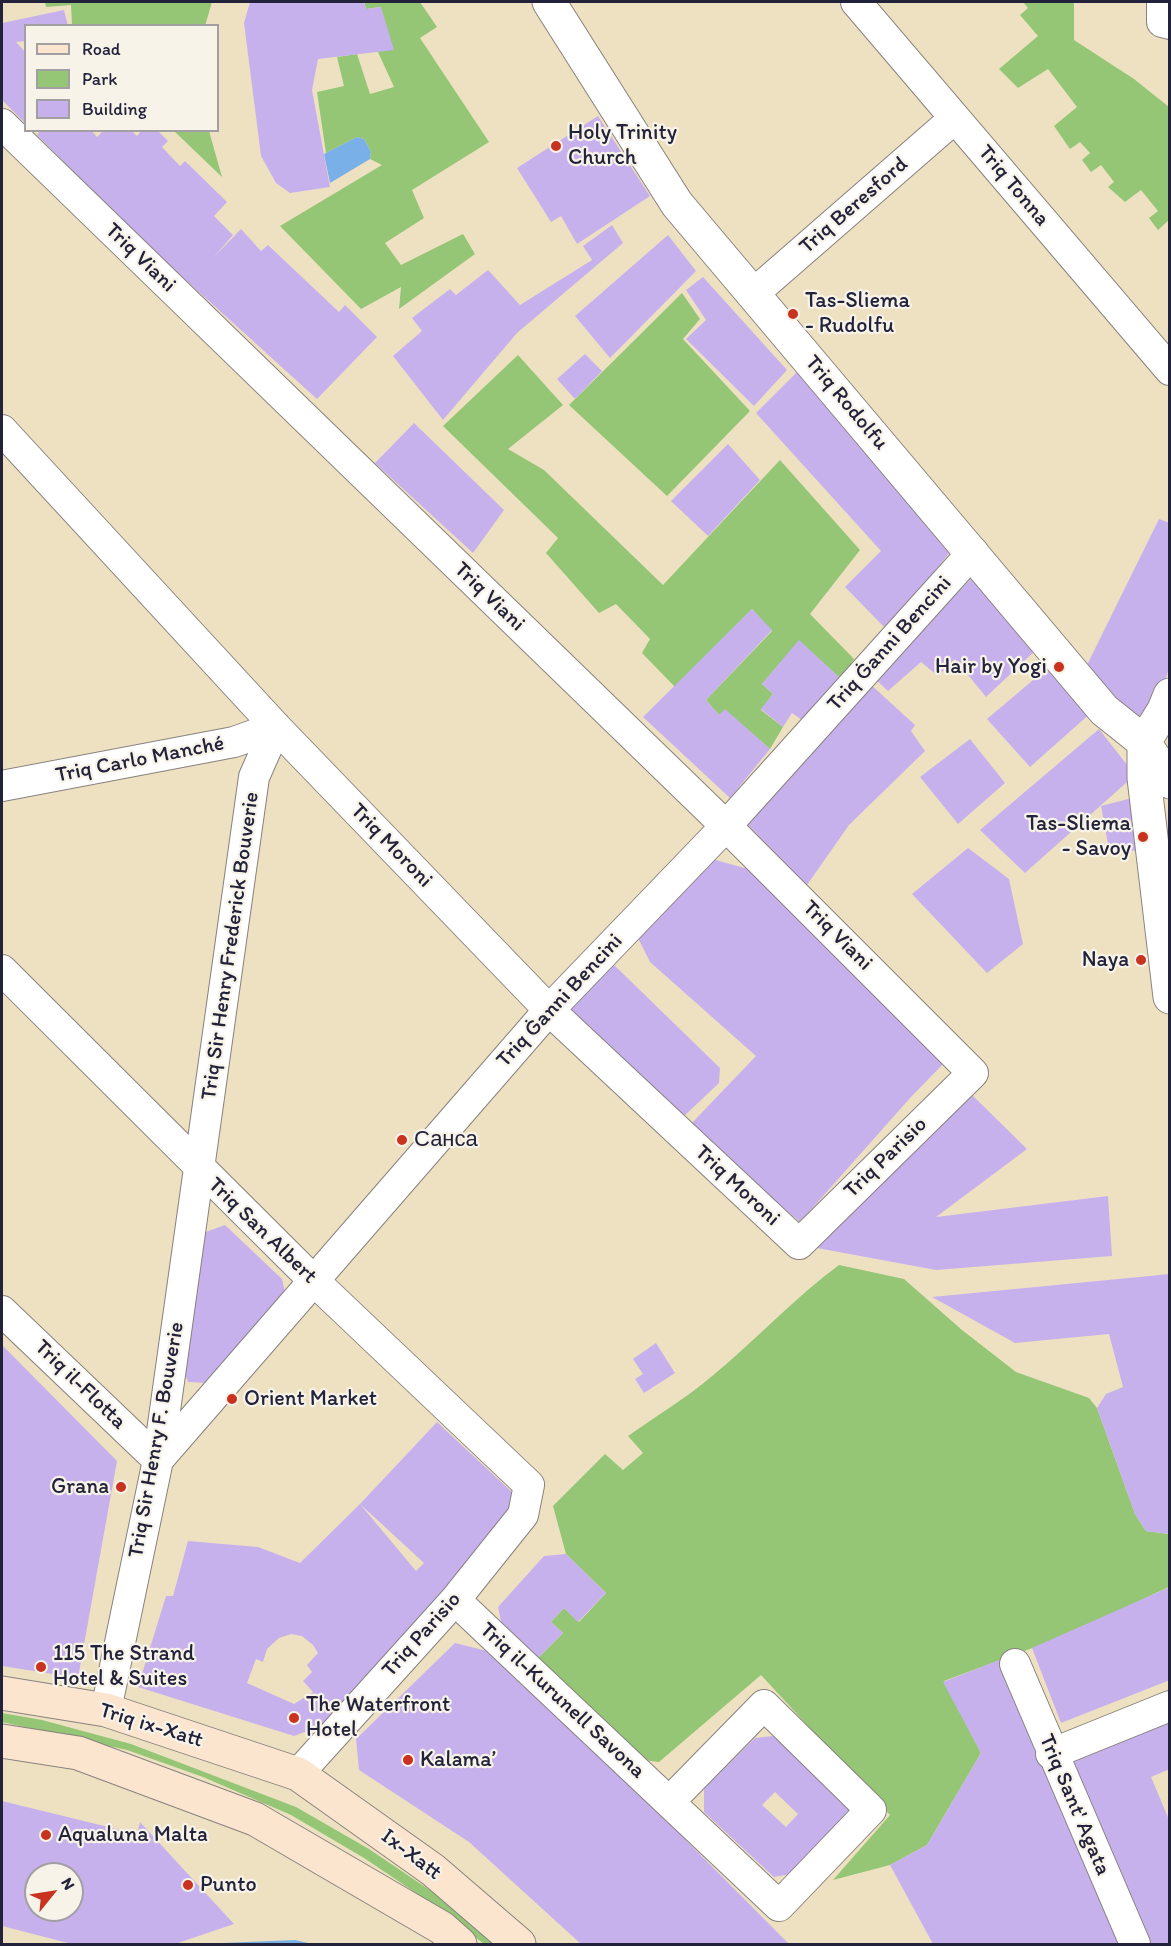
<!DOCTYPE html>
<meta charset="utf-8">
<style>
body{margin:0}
#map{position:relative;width:1171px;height:1946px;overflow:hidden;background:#eee1c2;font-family:Itim,sans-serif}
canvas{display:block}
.frame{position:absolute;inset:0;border:3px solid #22223b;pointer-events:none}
.legend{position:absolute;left:24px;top:24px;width:195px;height:108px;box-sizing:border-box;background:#f7f3e8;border:2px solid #a29fa3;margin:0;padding:8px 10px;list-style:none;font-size:18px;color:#22223b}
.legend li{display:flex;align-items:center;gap:12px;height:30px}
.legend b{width:30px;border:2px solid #a29fa3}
.north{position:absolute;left:24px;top:1862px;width:60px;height:60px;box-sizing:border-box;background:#f7f3e8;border:2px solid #a29fa3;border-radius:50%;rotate:60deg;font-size:16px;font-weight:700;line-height:24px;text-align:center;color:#22223b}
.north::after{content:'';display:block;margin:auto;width:21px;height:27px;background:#c8321e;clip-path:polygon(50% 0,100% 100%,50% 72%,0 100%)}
</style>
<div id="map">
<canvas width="1171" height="1946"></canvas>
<div class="frame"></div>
<ul class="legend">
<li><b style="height:8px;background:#fbe5cf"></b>Road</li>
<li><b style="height:16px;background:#94c676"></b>Park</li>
<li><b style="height:16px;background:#c7b1ed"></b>Building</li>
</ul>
<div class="north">N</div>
</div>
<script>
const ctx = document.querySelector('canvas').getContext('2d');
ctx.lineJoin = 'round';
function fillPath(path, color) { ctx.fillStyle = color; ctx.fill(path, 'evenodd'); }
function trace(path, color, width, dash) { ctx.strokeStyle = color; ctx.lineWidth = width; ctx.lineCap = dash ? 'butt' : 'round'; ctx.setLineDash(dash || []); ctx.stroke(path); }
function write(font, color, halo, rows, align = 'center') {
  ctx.font = font + ' Itim,sans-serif'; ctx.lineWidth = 4.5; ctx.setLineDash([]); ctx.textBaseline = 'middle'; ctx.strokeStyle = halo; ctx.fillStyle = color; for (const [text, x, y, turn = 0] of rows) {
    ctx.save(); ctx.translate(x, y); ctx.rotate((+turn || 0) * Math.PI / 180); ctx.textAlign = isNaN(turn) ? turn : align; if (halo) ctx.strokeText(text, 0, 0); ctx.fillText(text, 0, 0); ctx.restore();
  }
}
fillPath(new Path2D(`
 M45,2H212L205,26L72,25L71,5L46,7Z
 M364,2H420L437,27L420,38L489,142L412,190L424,218L385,243L401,265L463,234L475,254L399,309L401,287L361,309L280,226L382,165L370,159L371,152L364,139L357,137L326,153L317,92L344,86L337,57L357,54L370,94L394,87L378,52L381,7L366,9Z
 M1023,2H1074V40L1134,79L1169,107V220L1158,230L1149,218L1158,211L1141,190L1125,202L1108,187L1114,182L1101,165L1091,172L1082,160L1090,153L1080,142L1070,149L1054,126L1077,107L1048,69L1018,88L999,69L1038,36L1020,15L1028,8Z
 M174,131H209L222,177Z
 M682,293L700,319L683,339L750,411L667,496L569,405Z
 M518,355L563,405L508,449L544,470L663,585L780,460L860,550L810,614L854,659L841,679L799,641L762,684L773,694L761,710L783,727L770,749L725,710L719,715L706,700L772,631L752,609L675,687L642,653L650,639L616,604L599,613L546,553L558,538L443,426Z
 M839,1265L904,1279L962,1330L1016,1372L1089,1398L1097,1408L1135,1514L1146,1531L1169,1534V1587L1062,1637L944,1681L981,1753L927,1845L890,1865L833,1880L890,1815L761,1675L659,1762L643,1760L536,1660L563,1633L551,1622L564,1608L579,1622L606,1593L566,1554L553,1506L605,1454L623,1470L643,1453L628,1436C656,1416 685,1399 711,1377C755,1341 793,1299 839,1265Z
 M2,1713L42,1720L131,1744L296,1807L369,1849L443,1899L499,1944H484L437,1907L364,1858L291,1815L203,1777L127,1750L2,1722Z`), '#94c676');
fillPath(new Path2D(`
 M357,137L364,139L371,152L370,159L330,183L324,154Z
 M295,1940L313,1944H211L222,1943Z`), '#78b0e7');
fillPath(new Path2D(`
 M250,2H364L366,9L381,7L394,50L318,59L312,90L330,187L290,193L276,183L261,156L244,23Z
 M64,10L68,26H26V41L16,42L26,53V124L2,100V23Z
 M598,116L650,196L577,244L561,216L551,222L517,168Z
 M41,130H91L97,137L104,130H131L137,136L142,130H157L168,141L162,147L180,166L185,161L227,202L214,216L233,235L213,258L241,229L261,251L268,245L339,312L345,305L377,337L317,399L147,245L37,135Z
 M612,225L623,243L517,333L443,420L393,356L422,331L412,318L450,289L456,295L488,270L520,305L592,260L583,246Z
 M668,235L696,271L610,358L575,316Z
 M703,277L787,370L754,406L686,339L706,320L686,290Z
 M585,354L602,371L575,399L557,379Z
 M797,372L857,435L950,552L887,630L845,587L881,551L756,413Z
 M414,423L504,510L473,553L375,463Z
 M728,444L760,480L708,536L671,501Z
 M1159,519L1170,523V665L1157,706L1136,718H1126L1087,665Z
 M975,575L1038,648L986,697L955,659L938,676L921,662L888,691L873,677Z
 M752,609L772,630L706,700L719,715L725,709L770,749L730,798L643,717Z
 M799,640L841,679L806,723L792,713L783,727L761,709L773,694L762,684Z
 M1052,664L1092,712L1030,767L987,719Z
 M869,683L915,725L911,731L925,751L849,825L807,885L746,823Z
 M1099,729L1135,775L1025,873L980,830Z
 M970,739L1005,783L958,824L920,777Z
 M1136,797L1142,849L1110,855L1101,806Z
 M968,848L1009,879L1023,944L987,973L912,894Z
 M712,859L755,871L946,1061L911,1097L800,1222L689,1126L756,1056L650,962L637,936Z
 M611,962L720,1068L719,1083L681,1119L567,1010Z
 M970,1093L1027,1149L936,1217L1108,1196L1112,1256L936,1270L817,1248Z
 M225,1225L282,1279L285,1292L207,1383L188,1382L182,1366L203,1233Z
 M1170,1274V1534L1146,1531L1135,1514L1097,1408L1106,1394L1123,1387L1109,1334L1015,1343L932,1297Z
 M656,1343L675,1373L644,1393L635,1379L643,1374L633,1359Z
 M2,1345L117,1461L78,1678L2,1666Z
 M437,1422L514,1494L513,1515L323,1725L294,1736L138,1687L166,1596H173L188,1541L258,1547L300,1563L360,1504L416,1571L424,1563L360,1504ZM291,1634L302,1636L313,1645L318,1653L307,1665L312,1672L303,1681L313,1692L294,1704L247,1683L256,1659L263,1662L267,1649L279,1638Z
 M566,1554L606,1593L578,1622L564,1608L551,1622L563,1633L536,1660L502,1626L498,1607L544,1556Z
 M1170,1587V1680L1061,1723L1032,1648Z
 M455,1643L487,1651L623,1777L789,1944H581L469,1842L359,1770L356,1739Z
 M1002,1659L1123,1944H933L890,1865L927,1845L981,1753L943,1682Z
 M1170,1718V1769L1151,1777L1170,1822V1944H1149L1071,1758Z
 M782,1735L852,1804L849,1824L803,1872L774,1877L704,1812V1788L755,1738ZM775,1792L798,1814L786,1827L762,1805Z
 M2,1801L137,1834L140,1822L234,1924L175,1944H72L2,1926ZM36,1874H72V1910H36Z`), '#c7b1ed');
const minor = new Path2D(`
 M856,2L1170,370
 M1162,2V22L1170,24
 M2,124L726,826L973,1073L799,1244L549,1010L276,727L2,430
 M753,294L955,118
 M2,786L234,742L276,727
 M2,970L312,1279L529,1485L523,1515L455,1600L298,1774
 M2,1311L158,1460
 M158,1460L549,1010L726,826L973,552
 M455,1600L779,1906L871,1810L764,1705L669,1802
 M1015,1664L1135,1944
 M106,1710L158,1460L254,777L276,727
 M1051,1754L1170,1706`);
const tertiary = new Path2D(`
 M549,2L677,204L1104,710L1144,742L1170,782
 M1170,695L1164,710L1144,742V778L1170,997`);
const secondary = new Path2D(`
 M2,1693L106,1710L298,1774L433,1870L519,1944
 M2,1741L78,1753L255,1819L442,1928L460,1944`);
trace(minor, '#88827e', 32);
trace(tertiary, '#88827e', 35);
trace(secondary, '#88827e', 35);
trace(minor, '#fff', 30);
trace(tertiary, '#fff', 33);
trace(secondary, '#fbe5cf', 33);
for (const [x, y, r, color] of [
 [556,146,6,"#c8321e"],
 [793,314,6,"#c8321e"],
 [1059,667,6,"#c8321e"],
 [1143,837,6,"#c8321e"],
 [1141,960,6,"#c8321e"],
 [402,1140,6,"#c8321e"],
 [232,1399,6,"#c8321e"],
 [121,1487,6,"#c8321e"],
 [41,1667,6,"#c8321e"],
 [294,1718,6,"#c8321e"],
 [408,1760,6,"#c8321e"],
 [46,1835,6,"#c8321e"],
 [188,1885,6,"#c8321e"]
]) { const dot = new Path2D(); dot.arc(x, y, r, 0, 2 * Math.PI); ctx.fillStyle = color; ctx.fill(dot); trace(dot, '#f7f3e8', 2); }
write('22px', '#22223b', '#f7f3e8', [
 ["Holy Trinity",568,133],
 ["Church",568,158],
 ["Tas-Sliema",805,301],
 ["- Rudolfu",805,326],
 ["Hair by Yogi",1047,667,"right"],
 ["Tas-Sliema",1131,824,"right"],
 ["- Savoy",1131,849,"right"],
 ["Naya",1129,960,"right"],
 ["Санса",414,1140],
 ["Orient Market",244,1399],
 ["Grana",109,1487,"right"],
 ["115 The Strand",53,1654],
 ["Hotel & Suites",53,1679],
 ["The Waterfront",306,1705],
 ["Hotel",306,1730],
 ["Kalama’",420,1760],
 ["Aqualuna Malta",58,1835],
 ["Punto",200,1885]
], 'left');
write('22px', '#22223b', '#f7f3e8', [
 ["Triq Tonna",1013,186,50],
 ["Triq Beresford",854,206,-41],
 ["Triq Viani",140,258,44],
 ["Triq Rodolfu",846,403,50],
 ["Triq Viani",489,597,44],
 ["Triq Ġanni Bencini",890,644,-48],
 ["Triq Carlo Manché",140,760,-11],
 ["Triq Moroni",391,846,46],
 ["Triq Viani",837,936,45],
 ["Triq Sir Henry Frederick Bouverie",231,946,-82],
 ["Triq Ġanni Bencini",560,1001,-47],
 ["Triq Parisio",886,1158,-44],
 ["Triq Moroni",737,1186,43],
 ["Triq San Albert",262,1231,44],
 ["Triq il-Flotta",80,1385,44],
 ["Triq Sir Henry F. Bouverie",157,1440,-80],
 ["Triq Parisio",422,1635,-48],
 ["Triq il-Kurunell Savona",562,1701,43],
 ["Triq ix-Xatt",151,1726,17],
 ["Triq Sant' Agata",1074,1805,67],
 ["Ix-Xatt",411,1855,37]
]);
</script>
